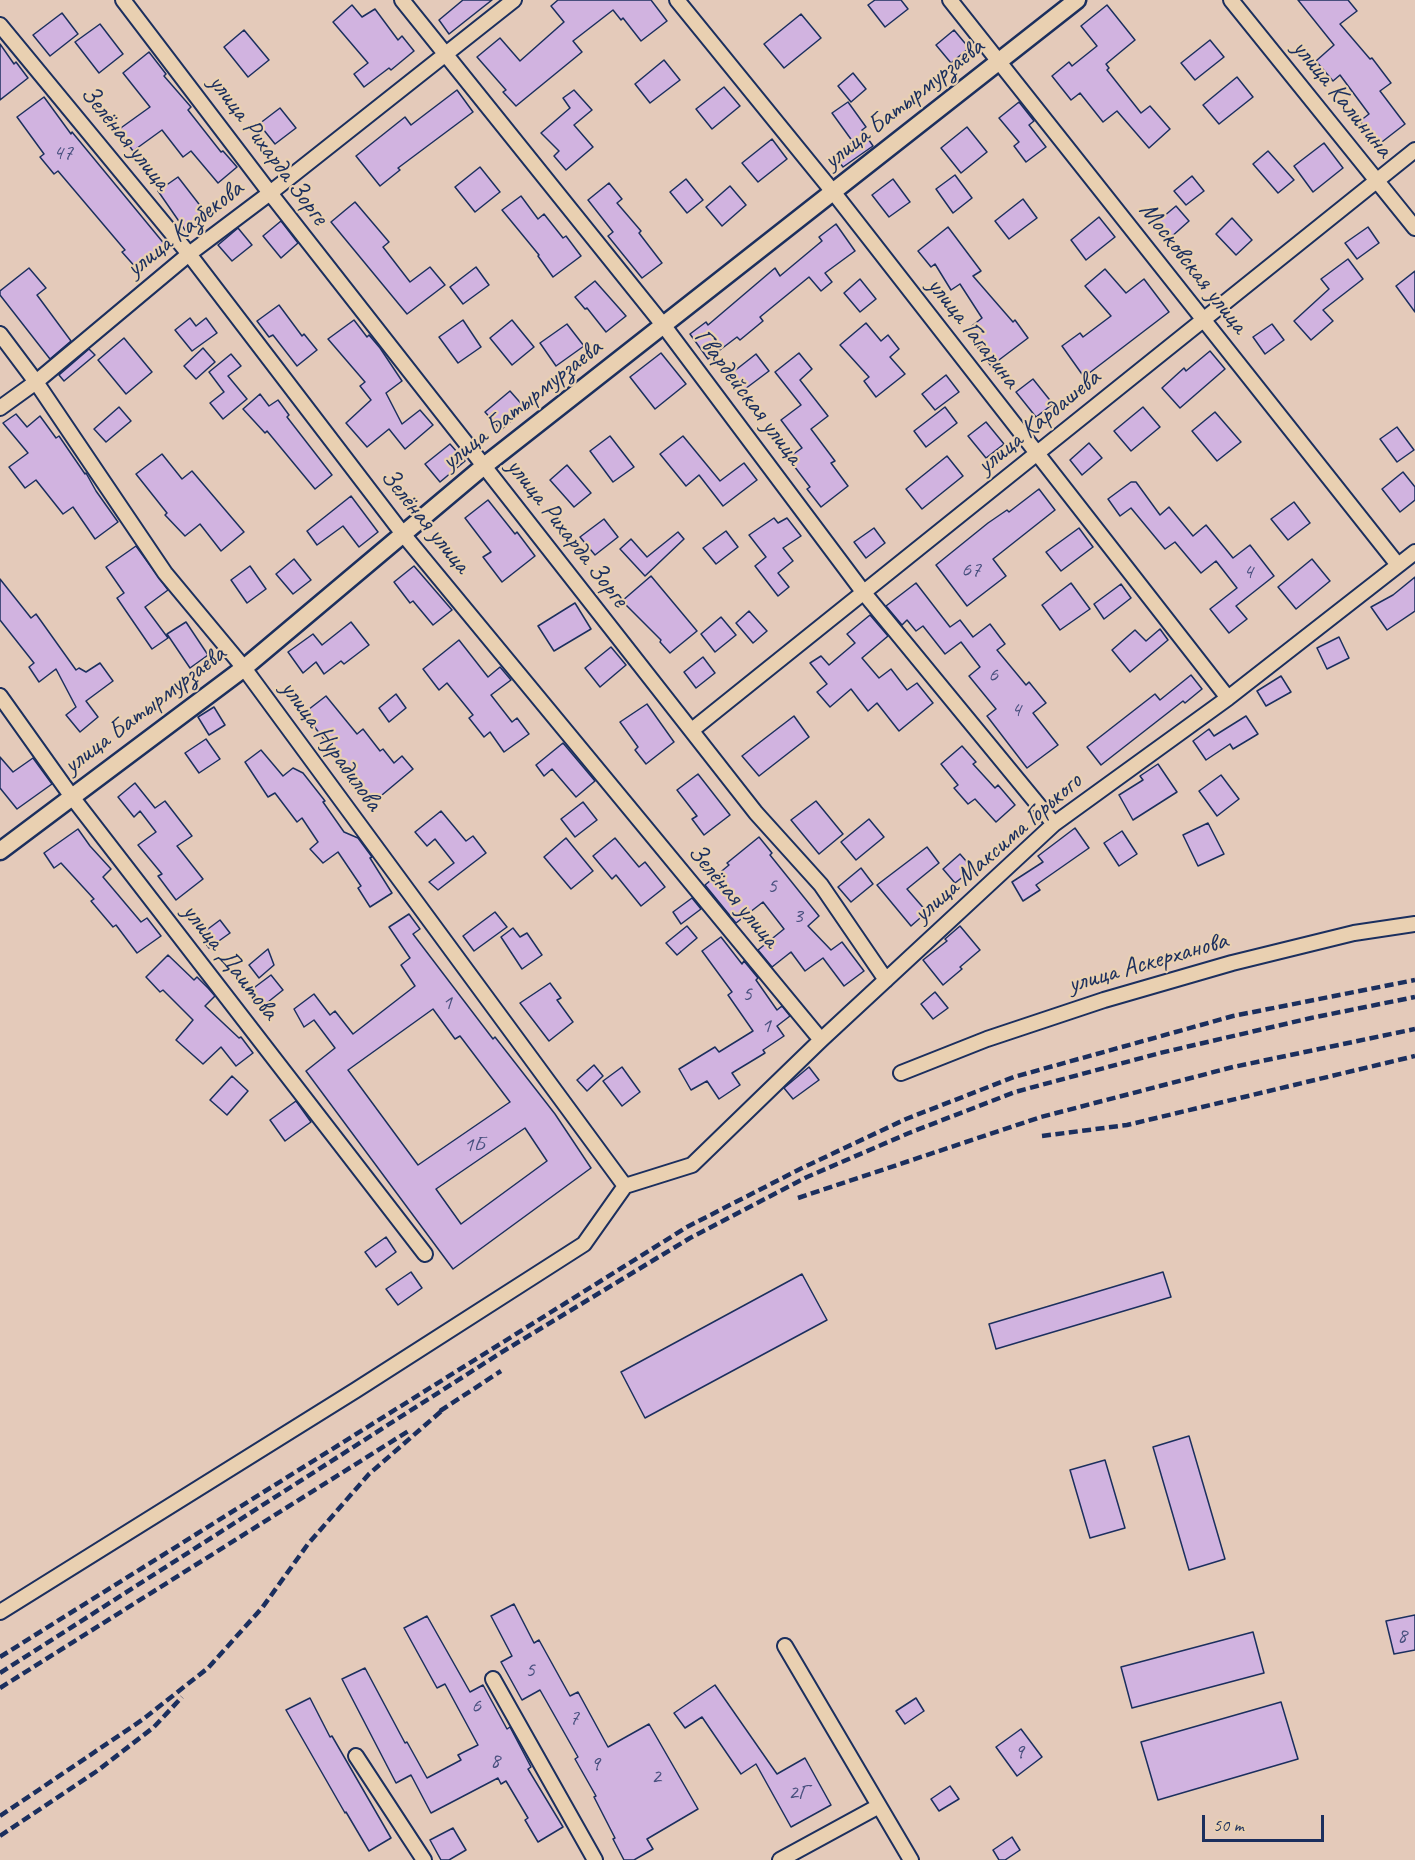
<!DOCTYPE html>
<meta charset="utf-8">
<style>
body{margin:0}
#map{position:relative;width:1415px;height:1860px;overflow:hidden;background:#e4caba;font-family:Caveat,sans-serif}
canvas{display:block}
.scale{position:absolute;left:1202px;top:1815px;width:122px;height:27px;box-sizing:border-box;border:3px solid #1b2f5e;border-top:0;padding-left:8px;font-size:18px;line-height:21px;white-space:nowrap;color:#1b2f5e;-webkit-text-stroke:4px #e9d0b1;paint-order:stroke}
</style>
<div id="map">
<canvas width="1415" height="1860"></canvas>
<div class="scale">50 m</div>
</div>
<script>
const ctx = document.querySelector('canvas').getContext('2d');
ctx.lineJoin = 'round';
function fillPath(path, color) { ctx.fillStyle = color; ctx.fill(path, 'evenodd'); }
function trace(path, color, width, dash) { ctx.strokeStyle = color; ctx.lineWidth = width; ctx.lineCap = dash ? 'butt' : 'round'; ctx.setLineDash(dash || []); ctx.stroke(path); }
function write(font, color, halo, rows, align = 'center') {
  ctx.font = font + ' Caveat,sans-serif'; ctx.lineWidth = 4.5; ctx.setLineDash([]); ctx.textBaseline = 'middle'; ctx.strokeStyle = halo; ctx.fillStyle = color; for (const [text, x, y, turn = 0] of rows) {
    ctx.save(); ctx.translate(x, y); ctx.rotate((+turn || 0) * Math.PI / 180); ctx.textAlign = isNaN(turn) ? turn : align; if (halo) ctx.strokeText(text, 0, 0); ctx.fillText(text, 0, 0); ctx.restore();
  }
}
const building = new Path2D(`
 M463,0H492L449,34L439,20Z
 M558,0H651L667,21L641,41L623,18L621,20L613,10L573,41L582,52L516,106L503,92L506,90L477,57L500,38L520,61L564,22L551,6Z
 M875,0H901L908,9L885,27L868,5Z
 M1298,0H1348L1357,11L1340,24L1370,59L1372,58L1391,83L1380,91L1405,124L1378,145L1360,121L1369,114L1340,75L1333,81L1316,61L1334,45Z
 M352,5L362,17L375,9L398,40L402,36L414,51L391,70L389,68L364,87L354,74L368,63L333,22Z
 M1107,5L1135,40L1106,64L1109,68L1107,70L1141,113L1150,106L1170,129L1149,148L1117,111L1103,122L1080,93L1071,100L1052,76L1069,62L1072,66L1097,46L1081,26Z
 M62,13L78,34L50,56L33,35Z
 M801,14L821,38L784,68L764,44Z
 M100,24L123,54L99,73L75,42Z
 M244,30L269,60L248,77L224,47Z
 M954,30L969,48L951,63L936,45Z
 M1210,40L1224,57L1195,80L1181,63Z
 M0,44L14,64L16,62L28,78L0,100Z
 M149,52L166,74L164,76L191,107L188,110L221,152L223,151L237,167L218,183L191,151L183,157L162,130L133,151L118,130L150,107L123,73Z
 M664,60L680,80L650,103L635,84Z
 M853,73L866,89L851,102L838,86Z
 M1237,77L1253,97L1219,124L1203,105Z
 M724,87L740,106L712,129L696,109Z
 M457,90L473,112L398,168L400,170L380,186L356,156L405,117L411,125Z
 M574,90L592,110L574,125L593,147L566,170L554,156L559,151L541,133L570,108L563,98Z
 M44,97L71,134L72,132L166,246L138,270L122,252L125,250L58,171L54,174L40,157L44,154L17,117Z
 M848,102L866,127L862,130L873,146L843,167L834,155L853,142L832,113Z
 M1019,102L1034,121L1029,125L1046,147L1026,162L1014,146L1019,142L999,118Z
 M280,108L296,128L275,144L259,124Z
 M967,127L987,152L961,173L941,148Z
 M772,139L787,159L758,182L742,163Z
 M1324,143L1343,168L1313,192L1294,166Z
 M1268,151L1294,180L1278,193L1253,164Z
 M480,167L500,192L475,212L455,187Z
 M955,175L972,198L953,213L936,189Z
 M1192,176L1204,191L1186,205L1174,191Z
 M178,177L209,217L190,230H185L158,191Z
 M686,179L703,200L687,213L670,192Z
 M893,179L910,202L889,217L872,195Z
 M609,183L622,199L617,203L641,231L639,233L662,263L642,278L608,236L613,232L588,200Z
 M730,186L746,205L722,226L706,207Z
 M521,196L538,219L544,214L563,238L566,236L581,256L553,277L538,256L539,255L502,210Z
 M1023,199L1037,218L1009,239L995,221Z
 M355,202L389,242L383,247L410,282L430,267L445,285L407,314L331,222Z
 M1176,206L1189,221L1170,238L1157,222Z
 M1099,217L1115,237L1086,260L1071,240Z
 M1232,218L1252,240L1236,255L1216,234Z
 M281,221L298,243L281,258L263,236Z
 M836,224L855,251L825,273L832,282L821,291L809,277L760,317L763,321L740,340L737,337L708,359L690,334L706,322L708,325L775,268L780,276L822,241L819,237Z
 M948,227L981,271L973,276L1013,322L1015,320L1028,338L991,366L978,348L982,344L968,329L982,318L960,284L951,290L935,264L931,267L918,251Z
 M1368,227L1379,243L1357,259L1345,243Z
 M238,228L252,245L232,261L218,245Z
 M1348,259L1363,279L1323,310L1333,321L1311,340L1294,321L1329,289L1321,279Z
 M476,267L489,285L463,304L450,287Z
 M29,268L46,288L37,295L71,341L50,359L0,295V291Z
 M1105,269L1126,293L1144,279L1169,312L1084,377L1062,346L1080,333L1083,337L1111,316L1085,286Z
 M1415,271V312L1396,286Z
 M860,279L876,299L860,312L844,293Z
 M595,281L626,316L606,332L587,308L585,309L575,297Z
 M279,305L302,336L304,334L317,350L297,366L273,335L269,337L257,321Z
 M190,318L196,326L206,318L217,333L192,351L175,330Z
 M354,320L367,337L369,335L380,348L402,381L386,393L402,424L420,410L433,425L405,449L389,429L367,447L346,423L371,400L360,386L365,382L328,339Z
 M463,320L481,347L458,363L439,337Z
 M512,320L534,347L512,365L490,338Z
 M866,323L881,341L888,335L899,349L890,357L905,374L876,397L864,381L869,377L840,345Z
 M567,324L584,346L556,366L540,343Z
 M1272,324L1284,340L1265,354L1253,337Z
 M124,338L152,372L126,394L98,360Z
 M203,348L215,362L196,379L184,366Z
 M89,349L95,355L64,381L59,375Z
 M1210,351L1225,369L1180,408L1162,388L1184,368L1186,371Z
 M661,353L686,384L655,409L630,377Z
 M799,353L812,369L800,380L828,416L811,429L835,461L831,463L848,486L821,507L807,489L810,487L788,458L802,448L781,420L801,405L775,372Z
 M231,354L241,366L228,376L247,399L223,419L210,403L224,392L209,372Z
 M756,354L769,371L741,392L728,376Z
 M946,375L959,392L935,410L922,394Z
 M1033,379L1053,404L1036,417L1016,392Z
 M510,391L525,408L501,430L485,412Z
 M260,394L269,406L278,400L289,415L287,417L332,475L315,489L267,431L265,433L243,409Z
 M119,407L131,421L106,442L94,429Z
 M945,407L957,423L926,447L914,431Z
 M1143,407L1160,427L1131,451L1114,431Z
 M1215,412L1241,442L1217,461L1192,431Z
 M16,414L27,427L40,416L56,438L59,436L85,474L86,473L96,491L118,522L95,539L73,507L63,514L36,480L25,488L9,467L28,453L3,423Z
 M986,422L1004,444L986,458L968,436Z
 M1397,427L1414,450L1397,462L1380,439Z
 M610,436L634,467L613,482L590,451Z
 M683,436L720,481L744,463L757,480L723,506L699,475L686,486L660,454Z
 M1089,443L1102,458L1082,475L1070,460Z
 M450,444L465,461L440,482L425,464Z
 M162,454L182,479L192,471L244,532L221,551L200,524L185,536L165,515L167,513L136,474Z
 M947,456L963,476L922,509L906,489Z
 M567,465L591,493L574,507L550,480Z
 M1403,472L1415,487V500L1400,512L1382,489Z
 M1131,482H1136L1160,515L1169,507L1193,536L1206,525L1233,558L1250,545L1274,576L1236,606L1247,619L1229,633L1210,609L1237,588L1216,561L1201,573L1175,542L1165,549L1131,508L1120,516L1108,499Z
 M1039,489L1055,510L993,559L1006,576L967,606L936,565L988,523L1007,510L1009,512Z
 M351,496L378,532L359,547L343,526L317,545L307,531Z
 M488,500L515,534L517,532L535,556L502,582L483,557L491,552L465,518Z
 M1294,502L1310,523L1288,540L1271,519Z
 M774,518L778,523L787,518L801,536L783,548L793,561L778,573L789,587L778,596L755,566L766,557L749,535Z
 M604,519L618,537L595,555L580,537Z
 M874,528L885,543L866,558L854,542Z
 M1079,528L1093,547L1061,571L1046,552Z
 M726,531L738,547L716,564L703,548Z
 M678,532L684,539L645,576L620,549L631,539L647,557Z
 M136,546L168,590L145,607L168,638L152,649L117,598L124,593L106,567Z
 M294,559L311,580L293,594L276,574Z
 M1312,559L1330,581L1296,609L1278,587Z
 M250,566L266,589L247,603L231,580Z
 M414,566L452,610L433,625L413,601L410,603L394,582Z
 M651,576L697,631L670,653L660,642L661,640L622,601Z
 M1415,577V611L1387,630L1371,607L1393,595Z
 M0,579L31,618L36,614L76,670L79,668L86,672L100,663L113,681L86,701L98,717L80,732L66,715L76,707L56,669L39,682L29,667L34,663L0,620Z
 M916,583L950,627L960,620L973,637L990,624L1005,644L997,650L1026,685L1029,682L1046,703L1033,713L1058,745L1027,768L987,716L996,709L969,676L980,667L961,642L945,654L923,626L916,631L907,620L902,625L886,606Z
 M1071,583L1090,609L1060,630L1042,605Z
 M1121,584L1131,598L1104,619L1094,604Z
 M575,603L591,629L554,651L538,626Z
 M749,611L767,631L753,643L736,623Z
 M870,615L888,636L862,658L879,678L891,669L907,690L917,683L933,703L899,731L877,703L868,711L851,689L830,707L817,692L827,684L810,663L821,656L829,665L855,643L847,634Z
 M721,617L736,635L715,652L701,634Z
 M186,622L208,655L190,668L167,634Z
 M351,622L369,645L344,664L341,661L324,674L316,662L303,673L288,652L313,634L322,645Z
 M1160,629L1168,640L1130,672L1112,650L1135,630L1146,641Z
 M1339,637L1349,658L1327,669L1317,648Z
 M459,640L488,677L500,667L511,680L491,695L512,722L517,718L529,734L504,752L490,732L484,737L469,718L473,715L447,683L439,690L423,669Z
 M611,647L626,665L600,687L585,668Z
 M703,657L715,673L696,688L684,672Z
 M1191,675L1202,689L1185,703L1183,701L1101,765L1087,747L1155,694L1160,700Z
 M1281,676L1291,692L1266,706L1257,691Z
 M396,694L406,708L389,722L379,708Z
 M326,696L357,734L363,729L380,751L383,749L394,763L402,756L413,769L376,800L357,783L304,713Z
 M647,704L674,742L646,764L635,750L638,747L620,722Z
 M214,707L225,725L209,735L198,717Z
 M794,716L809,737L759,776L742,756Z
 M1246,716L1258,734L1233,749L1230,744L1206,760L1193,741L1209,729L1214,736Z
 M206,739L220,759L199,773L185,753Z
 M563,743L595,781L576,797L552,769L544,776L536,765Z
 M962,746L976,762L973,764L995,788L998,785L1015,805L996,822L975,799L968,804L954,788L958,785L941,764Z
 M261,750L283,776L293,768L303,773L325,801L323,802L344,832L358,838L372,857L370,858L392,893L370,907L358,888L361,886L338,852L323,863L310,849L318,842L302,818L297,822L275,793L268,797L245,762Z
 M0,757L13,772L33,758L52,784L17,809L0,788Z
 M1158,764L1177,792L1133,820L1119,795L1143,780L1140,776Z
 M698,774L730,815L704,835L692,819L697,816L677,790Z
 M1221,775L1239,799L1217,816L1199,791Z
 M135,783L155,808L165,801L192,836L177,846L203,879L176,900L158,876L162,874L138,845L156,832L140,811L134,817L118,797Z
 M816,801L843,834L819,854L791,820Z
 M583,802L597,820L575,837L561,819Z
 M441,811L466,841L473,836L486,853L438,890L429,882L454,863L435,839L427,846L415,832Z
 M869,819L884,837L856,860L841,842Z
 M1208,823L1224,854L1198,866L1183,835Z
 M1075,828L1089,848L1036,885L1040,890L1023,901L1012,882L1043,862L1038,856Z
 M78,829L90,846L111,869L103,877L141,922L147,918L161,936L137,953L116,925L113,927L91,901L94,899L61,863L54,868L44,853Z
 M1122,831L1137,854L1119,866L1104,843Z
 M759,837L772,853L770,855L819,916L808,926L831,950L842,942L864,971L844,986L823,958L805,971L791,952L772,967L758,950L784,929L763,902L736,923L705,885L729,865L727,863Z
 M566,838L593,871L571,889L544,857Z
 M615,838L639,867L645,862L665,887L641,906L616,875L612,879L593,856Z
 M927,847L939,863L907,889L927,912L911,926L877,885Z
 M960,854L973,869L955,883L943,869Z
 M861,868L873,884L851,902L838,887Z
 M692,898L701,909L681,924L673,912Z
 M495,912L507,927L474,951L463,936Z
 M409,914L420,929L413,934L493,1039L495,1037L555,1114L591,1168L453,1269L306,1071L335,1048L314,1020L304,1027L294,1009L314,994L330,1015L335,1011L353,1034L415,986L401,965L410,958L389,927ZM433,1009L455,1039L460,1036L510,1102L418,1165L348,1070ZM525,1128L547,1161L461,1224L436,1189Z
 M220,920L230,933L209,948L200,935Z
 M687,926L697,938L677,955L666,943Z
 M960,926L980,950L960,967L962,969L943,985L923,960L947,941L945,939Z
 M513,928L520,937L527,933L542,955L522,969L501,937Z
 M721,937L742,964L744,961L758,978L756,980L777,1010L782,1006L790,1016L777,1026L784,1036L763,1050L765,1053L732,1073L740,1085L719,1099L707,1081L691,1090L679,1069L715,1047L719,1052L753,1031L728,995L732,992L702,951Z
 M268,949L274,965L259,978L249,965Z
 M168,955L194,980L197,977L208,988L215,996L205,1006L239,1038L241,1037L253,1053L236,1066L221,1047L203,1064L176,1040L193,1020L163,990L160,992L146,977Z
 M271,975L283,990L263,1006L251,990Z
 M550,983L561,998L557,1000L573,1022L549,1041L520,1003Z
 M935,992L948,1008L933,1019L921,1004Z
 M594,1065L603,1076L587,1091L577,1080Z
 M622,1067L640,1092L622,1106L603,1081Z
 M809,1067L819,1080L793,1099L784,1088Z
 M232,1076L248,1091L227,1115L210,1100Z
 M296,1101L311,1122L285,1141L270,1120Z
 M386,1237L396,1252L376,1267L365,1252Z
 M411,1272L422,1288L398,1305L386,1289Z
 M1163,1272L1171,1297L996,1349L989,1324Z
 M802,1274L827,1320L645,1418L621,1372Z
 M1189,1436L1225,1559L1189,1570L1153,1447Z
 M1105,1460L1125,1528L1090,1538L1070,1470Z
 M514,1604L534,1643L539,1640L570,1696L578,1692L608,1747L649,1724L698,1809L647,1839L653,1849L634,1860H624L613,1839L615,1838L594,1797L596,1796L575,1759L578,1757L540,1690L522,1700L501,1662L512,1656L491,1616Z
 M1415,1615V1650L1394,1654L1386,1621Z
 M427,1616L470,1692L483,1685L507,1729L510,1727L531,1767L528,1769L563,1827L538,1842L525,1820L528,1818L506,1781L501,1784L498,1778L431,1813L411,1775L396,1783L342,1679L365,1668L405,1743L407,1742L427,1778L461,1760L458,1755L478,1745L445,1684L437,1688L404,1628Z
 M1253,1632L1264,1673L1132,1708L1121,1667Z
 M715,1685L777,1774L805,1758L831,1805L791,1827L756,1764L741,1774L702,1717L685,1728L674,1713Z
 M310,1698L330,1737L332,1736L391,1838L369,1851L346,1812L345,1813L286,1710Z
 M916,1698L924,1711L905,1724L896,1711Z
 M1281,1702L1298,1759L1158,1800L1141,1742Z
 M1021,1729L1042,1757L1017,1776L996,1747Z
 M950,1786L959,1799L939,1811L931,1799Z
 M453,1828L466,1850L449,1860H441L430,1840Z
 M1012,1837L1020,1850L1005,1860H999L993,1850Z`);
fillPath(building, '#d1b3e0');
trace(building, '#1b2f5e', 1.5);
const minor = new Path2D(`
 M123,0L270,193L756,813L821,885L886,980
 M402,0L664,326L864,593L1054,824
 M677,0L834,193L1228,698
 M950,0L1398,565
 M1231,0L1415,228
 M0,25L189,254L403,534L821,1040
 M0,334L36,382L165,573L244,668L625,1186
 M0,408L36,382L189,254L270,193L514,0
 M0,696L72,797L425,1254
 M692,730L1415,150
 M901,1073L987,1039L1104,1000L1232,963L1354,933L1415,924
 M625,1186L692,1165L821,1040L1054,824L1228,698L1415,552
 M0,1612L356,1390L584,1244L625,1186
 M785,1646L911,1860
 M493,1679L595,1860
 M356,1756L424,1860
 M780,1860L879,1806`);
const tertiary = new Path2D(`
 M0,851L244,668L484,466L1077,0`);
trace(minor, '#1b2f5e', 18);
trace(tertiary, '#1b2f5e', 21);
trace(minor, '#e9d0b1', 14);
trace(tertiary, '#e9d0b1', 16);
trace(new Path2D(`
 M1042,1136L1127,1125L1415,1056
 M798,1198L1041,1117L1233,1067L1415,1029
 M440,1411L501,1371
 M0,1657L687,1227L802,1168L906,1119L1014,1077L1233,1016L1415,980
 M0,1673L502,1352L690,1238L807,1177L909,1133L1015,1092L1160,1053L1311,1018L1415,997
 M0,1688L410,1430
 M0,1816L142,1720L208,1668L262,1608L308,1544L369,1474L446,1407
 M0,1836L97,1771L154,1727L182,1697`), '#1b2f5e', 4.5, [9, 4.5]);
write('22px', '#48507e', null, [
 ["47",63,153],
 ["67",971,570],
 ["4",1248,572],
 ["6",993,675],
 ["4",1016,710],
 ["5",772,886],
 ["3",798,916],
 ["5",747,994],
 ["1",447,1003],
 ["1",766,1026],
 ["1Б",474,1145],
 ["8",1402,1636],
 ["5",530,1670],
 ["6",476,1706],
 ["7",574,1718],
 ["9",1019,1752],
 ["8",495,1761],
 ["9",595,1764],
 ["2",656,1777],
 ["2Г",798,1793]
]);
write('26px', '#1b2f5e', '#e9d0b1', [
 ["улица Калинина",1342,99,51],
 ["улица Батырмурзаева",904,104,-38],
 ["Зелёная улица",125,138,51],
 ["улица Рихарда Зорге",268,150,53],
 ["улица Казбекова",185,229,-38],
 ["Московская улица",1193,268,52],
 ["улица Гагарина",973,333,52],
 ["Гвардейская улица",748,397,53],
 ["улица Батырмурзаева",522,405,-38],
 ["улица Кардашева",1039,422,-39],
 ["Зелёная улица",425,521,51],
 ["улица Рихарда Зорге",567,533,52],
 ["улица Батырмурзаева",145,710,-37],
 ["улица Нурадилова",331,746,54],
 ["улица Максима Горького",998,848,-41],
 ["Зелёная улица",733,896,50],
 ["улица Даитова",230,962,52],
 ["улица Аскерханова",1148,963,-16]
]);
</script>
